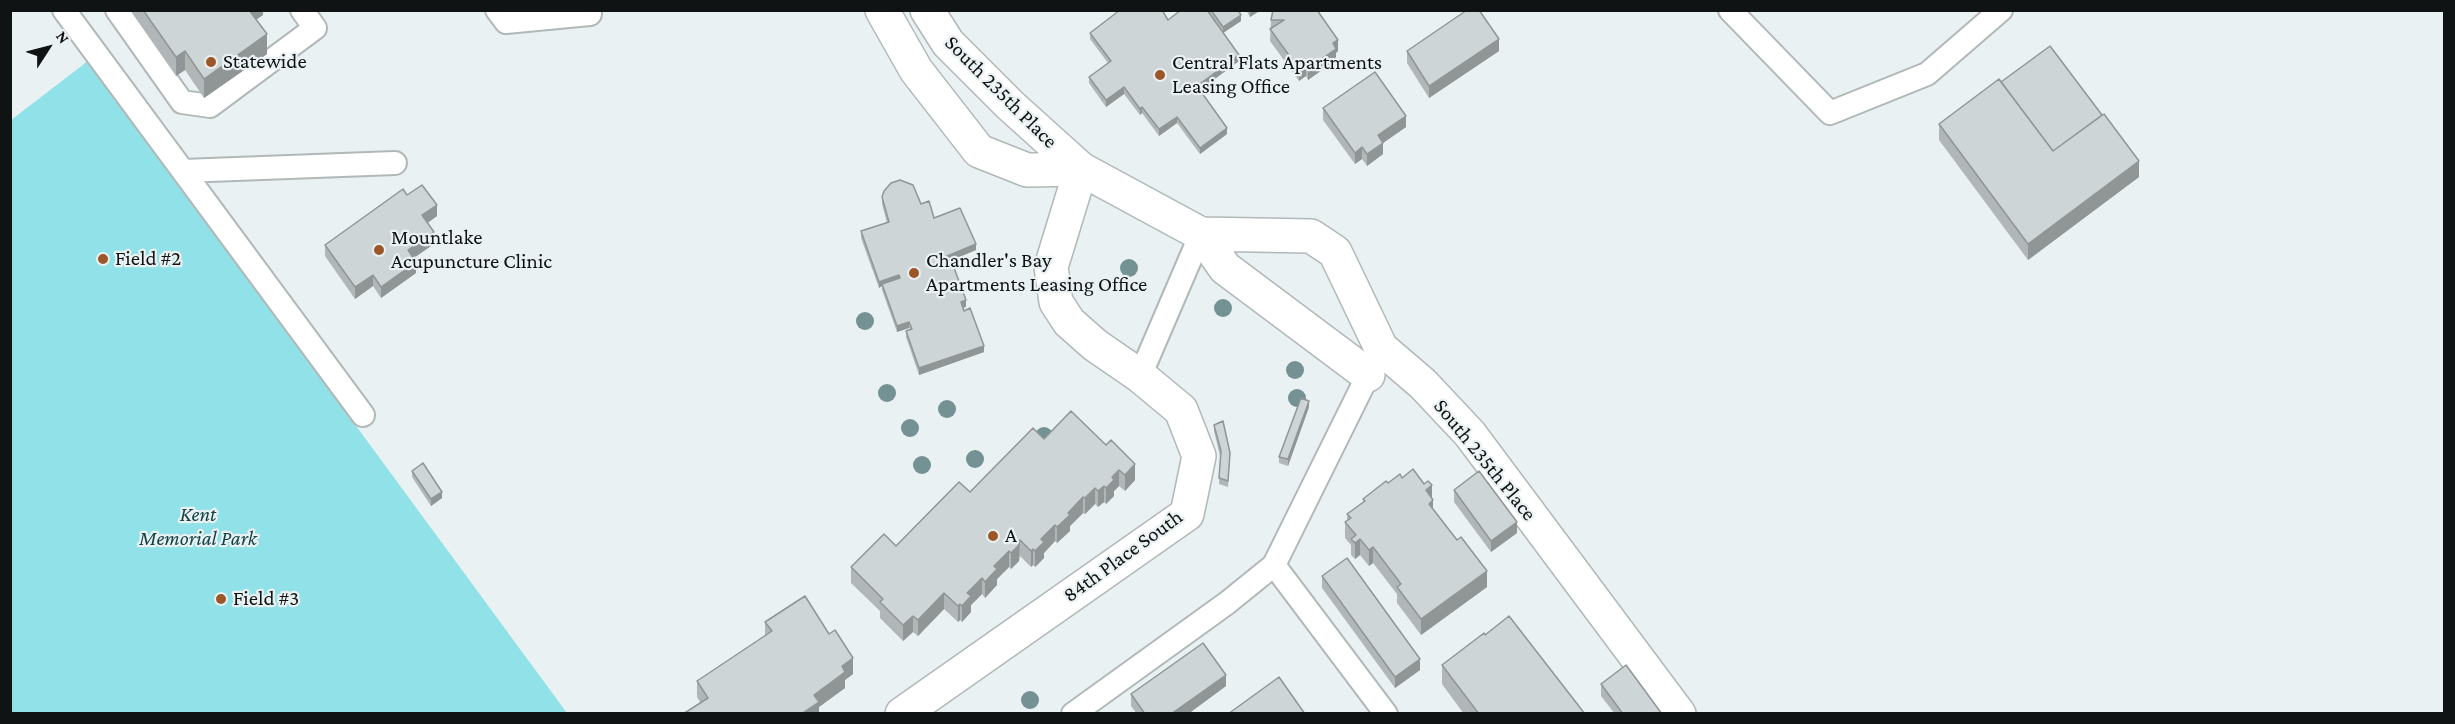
<!DOCTYPE html>
<style>
body{margin:0}
#map{position:relative;width:2455px;height:724px;overflow:hidden;background:#eaf1f2;font-family:"Crimson Pro",serif}
canvas{display:block}
.frame{position:absolute;inset:0;border:12px solid #101313;pointer-events:none}
.north{position:absolute;left:18px;top:18px;width:60px;height:60px;-webkit-text-stroke:4px #eaf1f2;paint-order:stroke;rotate:54deg;font-size:16px;font-weight:700;line-height:24px;text-align:center;color:#101313}
.north::after{content:'';display:block;margin:auto;width:21px;height:27px;background:#101313;clip-path:polygon(50% 0,100% 100%,50% 72%,0 100%)}
</style>
<div id="map">
<canvas width="2455" height="724"></canvas>
<div class="frame"></div>
<div class="north">N</div>
</div>
<script>
const ctx = document.querySelector('canvas').getContext('2d');
ctx.lineJoin = 'round';
function fillPath(path, color) { ctx.fillStyle = color; ctx.fill(path, 'evenodd'); }
function trace(path, color, width, dash) { ctx.strokeStyle = color; ctx.lineWidth = width; ctx.lineCap = dash ? 'butt' : 'round'; ctx.setLineDash(dash || []); ctx.stroke(path); }
function write(font, color, halo, rows, align = 'center') {
  ctx.font = font + ' "Crimson Pro",serif'; ctx.lineWidth = 4.5; ctx.setLineDash([]); ctx.textBaseline = 'middle'; ctx.strokeStyle = halo; ctx.fillStyle = color; for (const [text, x, y, turn = 0] of rows) {
    ctx.save(); ctx.translate(x, y); ctx.rotate((+turn || 0) * Math.PI / 180); ctx.textAlign = isNaN(turn) ? turn : align; if (halo) ctx.strokeText(text, 0, 0); ctx.fillText(text, 0, 0); ctx.restore();
  }
}
fillPath(new Path2D(`
 M88,61L567,713H11V120Z`), '#91e2e8');
const lane = new Path2D(`
 M64,10L363,415
 M117,10L182,102L210,106L315,28L302,10
 M497,10L506,22L590,14
 M1730,10L1830,113L1927,74L2001,10
 M183,171L395,163
 M1140,376L1201,234
 M1274,565L1386,714
 M1073,714L1227,603L1274,565L1374,363`);
const street = new Path2D(`
 M882,10L916,70L979,151L1027,170L1081,169L1010,105L948,43L927,10
 M1201,234L1225,268L1368,375
 M902,714L1187,514L1199,456L1181,410L1140,376L1095,345L1069,322L1056,302L1051,267L1081,169L1201,234L1311,236L1335,252L1381,348L1423,384L1470,434L1679,714`);
trace(lane, '#b1b8b8', 26);
trace(street, '#b1b8b8', 36);
trace(lane, '#fff', 22);
trace(street, '#fff', 33);
ctx.fillStyle = '#749194';
for (const [x, y] of [
 [1129,268],
 [1223,308],
 [865,321],
 [1295,370],
 [887,393],
 [1297,398],
 [947,409],
 [910,428],
 [1044,436],
 [975,459],
 [922,465],
 [1030,700]
]) { ctx.beginPath(); ctx.arc(x, y, 9, 0, 2 * Math.PI); ctx.fill(); }
fillPath(new Path2D(`
 M130,10H263V15L256,19L267,54L204,98L185,70L176,76Z
 M1207,10H1238L1241,21L1223,33L1239,61L1200,90L1227,134L1200,154L1177,123L1159,136L1142,113L1140,115L1124,94L1106,107L1089,83V77L1108,63L1090,39V33L1168,20Z
 M1246,10H1261L1250,17Z
 M1323,10L1319,12L1338,51L1336,53V60L1308,80L1306,76L1299,81L1270,41L1271,20Z
 M1407,51H1499L1429,98L1407,63Z
 M2001,82L2139,177L2028,260L1939,140V124Z
 M1323,108L1406,127L1383,143V154L1367,166L1362,159L1355,164L1323,120Z
 M407,195L437,216L427,223L434,244L413,258L416,273L381,298L373,286L355,299L325,256V245Z
 M882,197L921,204L934,218L976,250L952,260L966,307L963,308L984,352L919,375L906,337V331L910,329L909,328L897,332L882,290V286L879,288L861,238V231L887,223L882,204Z
 M1309,407L1288,466L1279,463V457Z
 M1071,411L1135,480L1125,491L1119,486L1114,491V496L1106,504L1104,502L1098,507L1095,504L1085,514L1083,513L1070,526V531L1057,543L1055,541L1044,553V558L1035,567L1033,565L1031,567L1020,556L1019,561L1011,569L1009,567L997,579V585L985,598L982,594L971,605V612L962,622L960,620L958,622L944,609L918,636L913,632L903,641L880,618V611L851,583V567L896,546L1044,439Z
 M1214,425L1230,453L1228,487L1219,484L1220,456L1214,431Z
 M412,471L442,498L431,506L412,477Z
 M1402,478L1432,498L1433,509L1487,587L1421,635L1397,603V594L1373,563L1369,566L1360,555L1355,559L1351,555V545L1345,538V522L1347,520V514L1363,502V499L1388,483Z
 M1454,490L1517,533L1491,552L1454,502Z
 M1322,576L1420,670L1395,688L1322,588Z
 M765,622L853,674L845,680V688L819,707V714L700,702L697,697V681L765,636Z
 M1485,635L1585,714H1464L1442,684V665Z
 M1601,684L1662,714H1615L1601,696Z
 M1226,686L1188,714H1137L1131,706V694Z`), '#b1b7b8');
fillPath(new Path2D(`
 M247,10H263V15L247,26Z
 M1250,10H1261L1250,17Z
 M1241,15V21L1223,33V27Z
 M267,34V54L204,98V79Z
 M1499,39V51L1429,98V86Z
 M1338,40V51L1336,53V60L1308,80V68L1333,43Z
 M185,51V70L176,76V57Z
 M1239,55V61L1197,92V86Z
 M1306,64V76L1299,81V69Z
 M1124,87V94L1106,107V100Z
 M1142,107V113L1140,115V109Z
 M1406,116V127L1383,143V154L1367,166V154L1378,135Z
 M1177,117V123L1159,136V129Z
 M1227,128V134L1200,154V148Z
 M1362,147V159L1355,164V153Z
 M2139,161V177L2028,260V244Z
 M437,205V216L422,227V215Z
 M434,232V244L408,262V250Z
 M976,244V250L945,263V257Z
 M416,262V273L381,298V287Z
 M373,275V286L355,299V287Z
 M899,275V281L882,284V286L879,288V282Z
 M966,300V307L961,308V302Z
 M909,322V328L897,332V326Z
 M984,346V352L919,375V368Z
 M1309,401V407L1288,466V459Z
 M1135,464V480L1125,491V475Z
 M1119,470V486L1114,491V496L1106,504V488L1112,477Z
 M1432,485V501L1426,490Z
 M1104,486V502L1098,507V491Z
 M1095,488V504L1085,514V498Z
 M442,492V498L431,506V499Z
 M1083,497V513L1070,526V531L1057,543V527L1068,513Z
 M1433,500V516L1429,504Z
 M1517,522V533L1491,552V541Z
 M1055,525V541L1044,553V558L1035,567V551L1041,539Z
 M1360,539V555L1355,559V543Z
 M1020,540L1019,561L1011,569V553Z
 M1373,547V563L1369,566V550Z
 M1033,549V565L1031,567V551Z
 M1009,551V567L997,579V585L985,598V582L994,566Z
 M1487,571V587L1421,635V619Z
 M982,578V594L971,605V612L962,622V606L967,593Z
 M944,593V609L918,636V620Z
 M960,604V620L958,622V606Z
 M913,616V632L903,641V625Z
 M853,658V674L845,680V688L819,707V714H801L814,695L842,666Z
 M1420,659V670L1395,688V677Z
 M1226,675V686L1188,714H1171Z`), '#909596');
const building = new Path2D(`
 M143,10H249L267,34L204,79L185,51L176,57Z
 M1120,10H1162L1168,20L1181,10H1207L1239,55L1197,86L1227,128L1200,148L1177,117L1159,129L1142,107L1140,109L1124,87L1106,100L1089,77L1111,61L1090,33Z
 M1211,10H1238L1241,15L1223,27Z
 M1273,10H1317L1338,40L1333,43L1336,49L1308,68L1306,64L1299,69L1270,29L1284,20H1271Z
 M1467,10H1479L1499,39L1429,86L1407,51Z
 M2050,46L2102,115L2053,151L2001,82Z
 M1375,72L1406,116L1378,135L1383,143L1367,154L1362,147L1355,153L1323,108Z
 M1999,79L2053,151L2104,114L2139,161L2028,244L1939,124Z
 M900,180L913,185L921,204L929,201L934,218L960,208L976,244L945,257H950L966,300L961,302L964,311L970,308L984,346L919,368L906,331L912,329L909,322L897,326L882,284L900,278L899,275L879,282L861,231L889,222L882,197L884,191L891,183Z
 M422,185L437,205L422,215L434,232L408,250L416,262L381,287L373,275L355,287L325,245L403,189L407,195Z
 M1301,398L1309,401L1288,459L1279,457Z
 M1071,411L1106,445L1111,440L1135,464L1125,475L1119,470L1112,477L1114,480L1106,488L1104,486L1098,491L1095,488L1085,498L1083,497L1068,513L1070,515L1057,527L1055,525L1041,539L1044,542L1035,551L1033,549L1031,551L1020,540L1018,543L1019,545L1011,553L1009,551L994,566L997,569L985,582L982,578L967,593L971,596L962,606L960,604L958,606L944,593L918,620L913,616L903,625L880,602L883,599L851,567L884,534L896,546L959,482L970,492L1033,428L1044,439Z
 M1223,421L1230,453L1228,481L1219,478L1221,451L1214,425Z
 M423,463L442,492L431,499L412,471Z
 M1413,469L1424,484L1428,481L1432,485L1426,490L1433,500L1429,504L1457,540L1461,537L1487,571L1421,619L1397,587L1401,584L1373,547L1369,550L1360,539L1355,543L1351,539L1356,535L1345,522L1351,518L1347,514L1365,501L1363,499L1386,481L1388,483L1400,474L1402,478Z
 M1479,471L1517,522L1491,541L1454,490Z
 M1347,558L1420,659L1395,677L1322,576Z
 M805,596L829,634L835,630L853,658L842,666L845,672L814,695L819,702L801,714H683L708,698L697,681L772,631L765,622Z
 M1509,616L1585,714H1479L1442,665L1484,633L1485,635Z
 M1203,643L1226,675L1171,714H1145L1131,694Z
 M1626,665L1662,714H1623L1601,684Z
 M1279,677L1305,714H1228Z`);
fillPath(building, '#ced5d6');
trace(building, '#909596', 1.5);
for (const [x, y, r, color] of [
 [211,62,6,"#9b5728"],
 [1160,75,6,"#9b5728"],
 [379,250,6,"#9b5728"],
 [103,259,6,"#9b5728"],
 [914,273,6,"#9b5728"],
 [993,536,6,"#9b5728"],
 [221,599,6,"#9b5728"]
]) { const dot = new Path2D(); dot.arc(x, y, r, 0, 2 * Math.PI); ctx.fillStyle = color; ctx.fill(dot); trace(dot, '#eaf1f2', 2); }
write('21px', '#101313', '#eaf1f2', [
 ["Statewide",223,62],
 ["Central Flats Apartments",1172,63],
 ["Leasing Office",1172,87],
 ["Mountlake",391,238],
 ["Acupuncture Clinic",391,262],
 ["Field #2",115,259],
 ["Chandler's Bay",926,261],
 ["Apartments Leasing Office",926,285],
 ["A",1005,536],
 ["Field #3",233,599]
], 'left');
write('21px', '#101313', '#eaf1f2', [
 ["South 235th Place",1001,92,45],
 ["South 235th Place",1485,460,51],
 ["84th Place South",1123,556,-36]
]);
write('italic 21px', '#134347', '#eaf1f2', [
 ["Kent",198,515],
 ["Memorial Park",198,539]
]);
</script>
